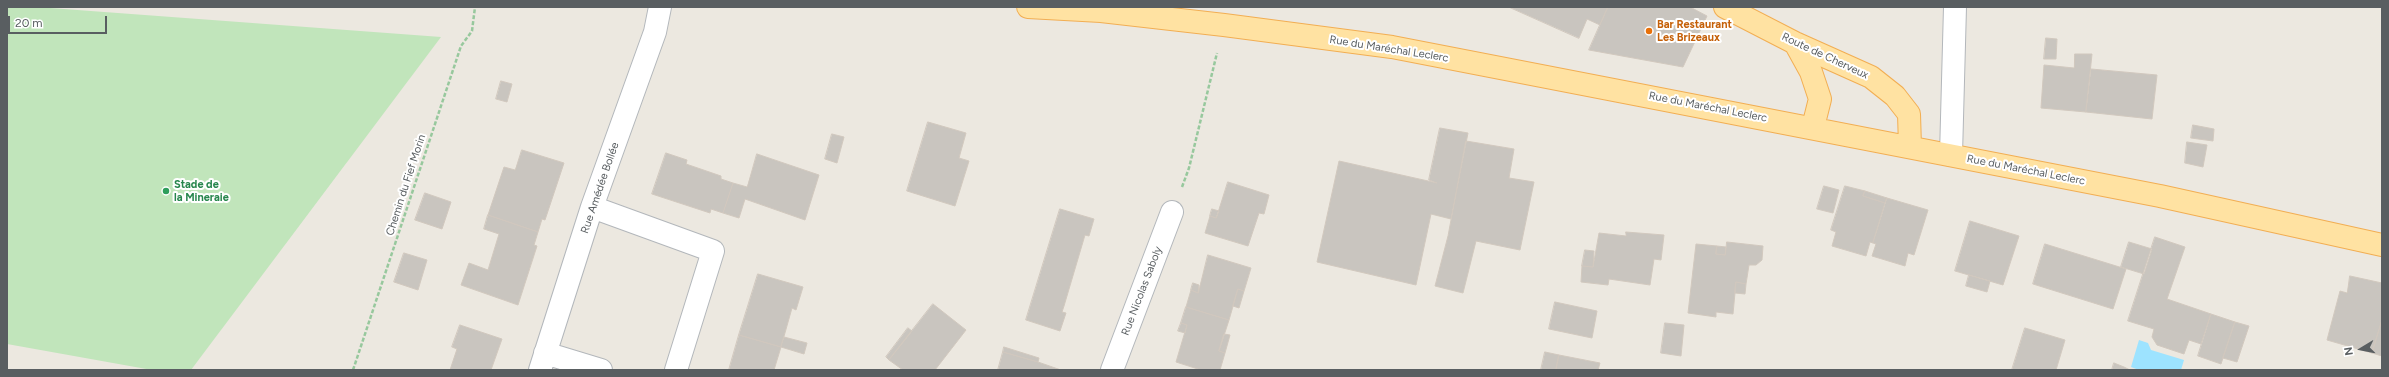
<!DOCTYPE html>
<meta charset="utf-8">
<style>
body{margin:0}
#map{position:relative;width:2389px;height:377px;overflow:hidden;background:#ece8e0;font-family:Figtree,sans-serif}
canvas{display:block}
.frame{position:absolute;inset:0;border:8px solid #595e61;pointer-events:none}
.north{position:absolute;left:2341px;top:329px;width:40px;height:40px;-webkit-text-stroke:3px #fff;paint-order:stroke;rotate:260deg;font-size:11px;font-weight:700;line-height:16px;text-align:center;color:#595e61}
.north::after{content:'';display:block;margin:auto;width:14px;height:18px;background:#595e61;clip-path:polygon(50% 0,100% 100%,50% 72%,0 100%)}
.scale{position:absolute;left:8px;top:16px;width:99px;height:18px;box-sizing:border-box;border:2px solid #595e61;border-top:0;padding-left:5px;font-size:12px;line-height:14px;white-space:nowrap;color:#595e61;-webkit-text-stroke:3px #fff;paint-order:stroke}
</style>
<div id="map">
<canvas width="2389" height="377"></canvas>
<div class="frame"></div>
<div class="north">N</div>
<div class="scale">20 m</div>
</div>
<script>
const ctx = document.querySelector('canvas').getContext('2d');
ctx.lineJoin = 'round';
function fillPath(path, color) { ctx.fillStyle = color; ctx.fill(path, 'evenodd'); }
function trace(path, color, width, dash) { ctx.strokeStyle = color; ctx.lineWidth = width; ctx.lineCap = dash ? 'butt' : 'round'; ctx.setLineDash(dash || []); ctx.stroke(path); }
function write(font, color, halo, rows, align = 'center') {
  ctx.font = font + ' Figtree,sans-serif'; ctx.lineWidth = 4; ctx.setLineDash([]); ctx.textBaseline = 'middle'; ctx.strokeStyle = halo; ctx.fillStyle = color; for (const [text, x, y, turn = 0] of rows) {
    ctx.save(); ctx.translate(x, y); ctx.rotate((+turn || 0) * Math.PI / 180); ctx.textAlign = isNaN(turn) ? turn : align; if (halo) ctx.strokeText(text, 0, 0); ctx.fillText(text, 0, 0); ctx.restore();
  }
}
fillPath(new Path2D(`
 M7,7H37L441,37L191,370H152L7,344Z`), '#c1e5bb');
fillPath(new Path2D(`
 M2139,340L2148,343L2151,350L2184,360L2181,370H2139L2131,367Z`), '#9de3ff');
const building = new Path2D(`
 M1509,7H1608L1600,25L1587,19L1579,38Z
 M1608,7H1690L1707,16L1683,67L1589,50Z
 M2046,38L2057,39L2056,59H2044Z
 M2075,54H2092L2086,112L2041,108L2044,65L2074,68Z
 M2091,69L2157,75L2152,119L2086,112Z
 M501,81L512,84L507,102L496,99Z
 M928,122L966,133L959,158L969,161L955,206L907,191Z
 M2193,125L2214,129L2213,141L2191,138Z
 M1440,128L1468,133L1451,219L1431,214L1416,285L1317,262L1339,161L1437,183L1429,180Z
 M832,134L844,137L837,163L825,159Z
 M1466,141L1514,149L1509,178L1534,182L1520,250L1476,241L1463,293L1435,286L1448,236Z
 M2187,142L2207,145L2203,167L2185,163Z
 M522,150L564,163L545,220L542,219L538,232L488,215L504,167L515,170Z
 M666,153L687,160L686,164L721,176V179L733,183L723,213L711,209L710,213L652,194Z
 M757,154L819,175L805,220L745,199L739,218L723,213L733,183L747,187Z
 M1228,182L1269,195L1264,214L1259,213L1248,246L1205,233L1210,216L1216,218Z
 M1824,186L1839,190L1833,213L1817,209Z
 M1845,186L1865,191L1863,196L1885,203L1873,243L1870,242L1866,256L1832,246L1836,232L1831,230Z
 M1865,191L1887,198L1885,203L1863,196Z
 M425,193L451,202L442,229L415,220Z
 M1887,198L1928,210L1914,255L1908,253L1905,266L1872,256L1876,244L1873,243Z
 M1060,209L1094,219L1089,236L1085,235L1064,306L1062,312L1066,313L1060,331L1026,320Z
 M1212,209L1219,211L1216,218L1210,216Z
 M488,215L538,232L534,245L537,246L518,305L461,285L469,263L488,270L499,234L484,229Z
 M1970,221L2019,236L2003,285L1955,271Z
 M1626,232L1664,235L1661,260L1654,259L1650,285L1609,279L1608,285L1581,282L1582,266L1593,267L1599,233L1626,236Z
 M2155,237L2185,247L2167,299L2211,314L2201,344L2189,340L2184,354L2157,345L2152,337L2154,329L2128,321Z
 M1727,242L1763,246L1762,260L1756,265H1749L1746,284L1736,282L1733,314L1716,312V317L1688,313L1696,244L1717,246L1716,254L1725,255Z
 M2129,242L2152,249L2144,274L2121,267Z
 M2045,244L2126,269L2113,309L2033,284Z
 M1717,246L1726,247L1725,255L1716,254Z
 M1585,250L1594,251L1593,267L1582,266Z
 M404,253L427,260L418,290L394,282Z
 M1208,255L1251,268L1244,291L1238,289L1229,320L1186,307L1191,290L1198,293Z
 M758,274L803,287L796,310L792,308L781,347L739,335Z
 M1969,275L1990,281L1987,292L1966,286Z
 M2350,276L2382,283V320L2372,353L2327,340L2340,291L2347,293Z
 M1736,282L1746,284L1745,294L1735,293Z
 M1193,283L1199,285L1198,293L1191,290Z
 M1238,289L1244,291L1239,308L1233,306Z
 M1555,302L1597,311L1592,338L1549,329Z
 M933,304L966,330L935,370H903L889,360Z
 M1186,307L1229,320L1219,351L1225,353L1220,370H1201L1176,362L1187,325L1181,323Z
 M2211,314L2235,322L2221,364L2198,356Z
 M2382,320V356L2372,353Z
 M2235,322L2249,326L2237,362L2223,358Z
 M1181,323L1187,325L1185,333L1178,331Z
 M1665,323L1684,325L1681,356L1661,353Z
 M460,325L502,339L491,370H450L457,349L452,347Z
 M908,328L912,331L889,360L886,357Z
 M2025,328L2065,340L2056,370H2012Z
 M1224,334L1230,335L1225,353L1219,351Z
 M739,335L781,347L774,370H729Z
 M784,337L807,343L804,354L781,347Z
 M1004,347L1039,358L1038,362L1003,352Z
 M1003,352L1038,362L1061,370H998Z
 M1545,352L1559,355L1556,370H1541Z
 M1559,355L1600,363L1598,370H1556Z
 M2114,363L2124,367L2130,370H2112Z`);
fillPath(building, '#c9c5bf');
trace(building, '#d1c8be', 1);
const minor = new Path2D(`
 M1951,155L1955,7
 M592,207L713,251L676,370
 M545,353L601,370
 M540,370L592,207L655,32L660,7
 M1112,370L1172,212`);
const major = new Path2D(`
 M1028,7L1101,11L1224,25L1392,47L2160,196L2382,245
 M1725,7L1795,43L1871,77L1895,96L1909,114L1910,146
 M1795,43L1811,72L1820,99L1813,127`);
trace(minor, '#b3b7bb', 24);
trace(major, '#f2ae53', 24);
trace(new Path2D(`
 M1182,187L1189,168L1217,53
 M353,370L461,46L472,31L475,7`), '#97c89d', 2.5, [4, 2]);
trace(minor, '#fff', 22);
trace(major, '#ffe2a2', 22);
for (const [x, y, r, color] of [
 [1649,31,4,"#e8710a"],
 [166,191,4,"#2e9e5b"]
]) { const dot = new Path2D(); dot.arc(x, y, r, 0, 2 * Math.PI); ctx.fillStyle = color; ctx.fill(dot); trace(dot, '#fff', 1.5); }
write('bold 11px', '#c56008', '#fff', [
 ["Bar Restaurant",1657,25],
 ["Les Brizeaux",1657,38]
], 'left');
write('11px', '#595e61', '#fff', [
 ["Rue du Maréchal Leclerc",1389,49,9],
 ["Route de Cherveux",1825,56,25],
 ["Rue du Maréchal Leclerc",1708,107,11],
 ["Rue du Maréchal Leclerc",2026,170,11],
 ["Chemin du Fief Morin",406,185,-72],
 ["Rue Amédée Bollée",600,188,-71],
 ["Rue Nicolas Saboly",1142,291,-69]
]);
write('bold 11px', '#27864d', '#fff', [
 ["Stade de",174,185],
 ["la Mineraie",174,198]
], 'left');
</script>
